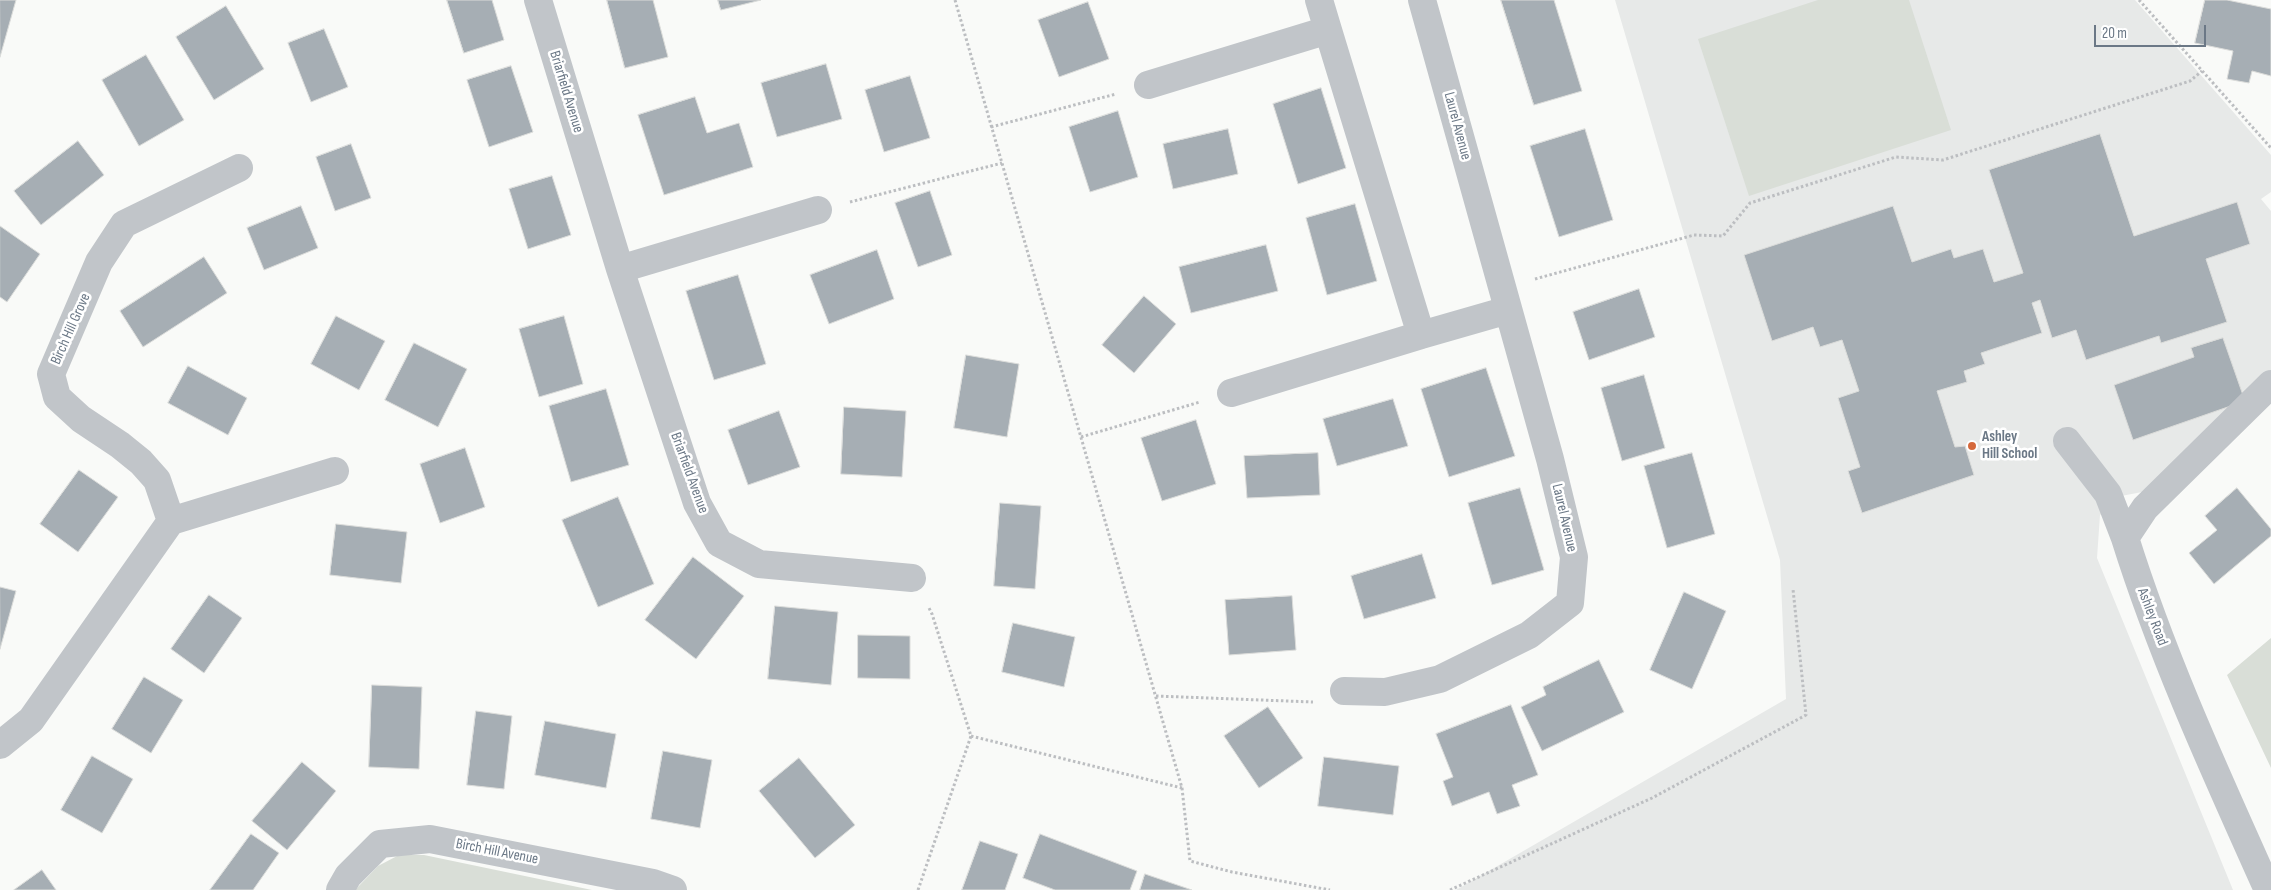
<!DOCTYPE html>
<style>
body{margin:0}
#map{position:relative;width:2271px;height:890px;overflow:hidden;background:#f9faf8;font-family:"Sofia Sans Condensed",sans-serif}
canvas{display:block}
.scale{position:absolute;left:2094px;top:25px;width:112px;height:22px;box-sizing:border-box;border:2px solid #6b7886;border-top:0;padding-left:6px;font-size:15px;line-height:18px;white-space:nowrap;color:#6b7886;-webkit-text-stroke:4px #fff;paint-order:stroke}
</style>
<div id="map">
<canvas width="2271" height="890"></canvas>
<div class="scale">20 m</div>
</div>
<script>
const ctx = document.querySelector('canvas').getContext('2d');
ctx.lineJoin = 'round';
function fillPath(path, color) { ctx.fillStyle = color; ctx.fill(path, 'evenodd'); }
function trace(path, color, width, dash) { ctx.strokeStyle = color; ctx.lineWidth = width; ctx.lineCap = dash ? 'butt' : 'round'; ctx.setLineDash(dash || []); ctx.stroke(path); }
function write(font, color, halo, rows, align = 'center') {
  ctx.font = font + ' "Sofia Sans Condensed",sans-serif'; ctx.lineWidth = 5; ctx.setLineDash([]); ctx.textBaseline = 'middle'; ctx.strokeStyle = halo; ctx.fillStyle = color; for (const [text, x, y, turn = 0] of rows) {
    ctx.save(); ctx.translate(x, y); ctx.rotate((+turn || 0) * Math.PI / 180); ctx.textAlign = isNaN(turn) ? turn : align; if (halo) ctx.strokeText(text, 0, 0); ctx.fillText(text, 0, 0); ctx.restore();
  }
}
fillPath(new Path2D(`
 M1615,0H2135L2271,155V192L2261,199L2271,211V373L2153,490L2121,496L2100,515L2097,558L2233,890H1456L1786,699L1780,560Z`), '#e7e9e8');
fillPath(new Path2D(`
 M1818,0H1909L1951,130L1749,196L1698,39Z
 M2271,638V768L2227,675Z
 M399,855H424L592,890H355L378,866Z`), '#d9ded7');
const building = new Path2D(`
 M0,0H16L0,57Z
 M447,0H492L504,40L464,53Z
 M607,0H653L668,57L625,68Z
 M718,0H761L721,10Z
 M1501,0H1554L1582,91L1534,105Z
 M2205,0H2227L2271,9V76L2252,71L2249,83L2227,79L2233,51L2195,43Z
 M1088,2L1109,59L1059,77L1038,20Z
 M226,6L264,69L214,100L176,37Z
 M324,29L348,87L311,102L288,43Z
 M146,55L184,120L139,146L102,80Z
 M826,64L842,119L777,137L761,83Z
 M511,66L533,132L489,147L467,80Z
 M910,76L930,138L884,152L865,90Z
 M1321,88L1346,168L1298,184L1273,104Z
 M695,97L707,133L739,123L753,167L664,195L638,115Z
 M1118,111L1138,177L1090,192L1069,127Z
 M1228,129L1238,174L1173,189L1163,144Z
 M1585,129L1613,220L1559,237L1530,146Z
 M2100,134L2134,236L2237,202L2250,244L2206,259L2227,322L2161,343L2159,336L2086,360L2076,330L2052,338L2040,300L2032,303L2042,333L1981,353L1985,364L1964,371L1967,382L1937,391L1955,447L1965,446L1974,475L1862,513L1848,471L1860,467L1838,398L1859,391L1842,340L1820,347L1813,327L1772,341L1744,255L1893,206L1912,262L1951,249L1954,258L1983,249L1994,282L2023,273L1989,170Z
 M78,141L104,175L41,225L14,191Z
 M351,144L371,198L335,211L316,157Z
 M552,176L571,235L528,249L509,189Z
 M930,191L952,255L918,267L895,203Z
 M1355,204L1377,281L1327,295L1306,218Z
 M301,206L318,248L264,270L247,228Z
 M0,226L40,254L7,302L0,297Z
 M1266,245L1278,291L1191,313L1179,267Z
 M877,250L894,299L829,324L810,275Z
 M204,257L227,293L143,347L120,311Z
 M738,275L766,364L714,380L686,291Z
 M1639,289L1655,337L1589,360L1573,312Z
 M1144,296L1176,324L1134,373L1102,345Z
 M336,316L385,341L359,390L311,364Z
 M564,316L583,384L539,397L519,329Z
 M2223,338L2245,401L2133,440L2114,385L2194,357L2191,348Z
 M414,343L467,369L438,427L385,400Z
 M966,355L1019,364L1007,437L954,428Z
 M188,366L247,398L228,435L168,403Z
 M1486,368L1515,456L1449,477L1421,389Z
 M1644,375L1665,448L1622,461L1601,388Z
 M606,389L629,465L571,482L549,406Z
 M1393,399L1408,446L1337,466L1323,419Z
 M844,407L906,411L902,477L841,474Z
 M779,411L800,467L748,485L728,430Z
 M1196,420L1216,484L1162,501L1141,438Z
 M465,448L485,507L440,523L420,464Z
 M1318,453L1320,495L1247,498L1244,456Z
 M1692,453L1715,534L1667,548L1644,466Z
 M79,470L118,497L78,552L40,524Z
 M1520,488L1544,570L1492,585L1468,503Z
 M2237,488L2271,529V536L2214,584L2189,553L2217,530L2205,516Z
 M618,497L654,584L598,607L562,520Z
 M1000,503L1041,506L1035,589L994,586Z
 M336,524L407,532L401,583L330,575Z
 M1422,554L1436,598L1364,619L1351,576Z
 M693,557L744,596L696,659L645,620Z
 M0,587L16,591L0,649Z
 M1684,592L1726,611L1692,689L1650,670Z
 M209,595L242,618L204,673L171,649Z
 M1292,596L1296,650L1229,655L1225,600Z
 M775,606L838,612L831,685L768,679Z
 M1013,623L1075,637L1064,687L1002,672Z
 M858,635L910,636V679L858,678Z
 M1599,660L1624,712L1542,751L1521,707L1546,695L1543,687Z
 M144,677L183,700L151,753L112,729Z
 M372,685L422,687L419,769L369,767Z
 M1511,705L1538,775L1512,785L1520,806L1497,814L1489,792L1452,806L1443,781L1453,777L1436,734Z
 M1268,707L1303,758L1259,788L1224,736Z
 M476,711L512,716L504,789L467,785Z
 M545,721L616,734L606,788L535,775Z
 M663,751L712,760L700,828L651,819Z
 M92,756L133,779L102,833L61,810Z
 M1324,757L1399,766L1393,815L1318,806Z
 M799,758L855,825L815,858L759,791Z
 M302,762L336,791L287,850L252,821Z
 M251,834L279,853L253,890H210Z
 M1040,834L1137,871L1130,890H1055L1023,878Z
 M980,841L1018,854L1005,890H962Z
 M42,870L56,890H14Z
 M1145,874L1192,890H1140Z`);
fillPath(building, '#a6aeb4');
trace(building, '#dbdcda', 1);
trace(new Path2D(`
 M955,0L1182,788L1190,861L1232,872L1330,890
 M2139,0L2271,148
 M991,127L1116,94
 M850,202L1002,163
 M1535,279L1694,235L1723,236L1750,203L1896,157L1943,160L2190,81L2202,71
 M1081,437L1200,402
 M1156,696L1313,702
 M971,736L1182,788
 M918,890L971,736L932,614L928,606
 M1450,890L1652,798L1806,715L1793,589`), '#bcbec1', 3, [2.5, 2.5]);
trace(new Path2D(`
 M538,0L620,269L697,503L719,543L759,564L912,578
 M1328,30L1421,335L1508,310
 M1148,85L1328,30L1319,0
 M620,269L818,210
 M1231,393L1421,335
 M2067,441L2108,494L2125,538
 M171,521L335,471
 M1344,691L1385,692L1440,679L1529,635L1570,603L1574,557L1550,459L1422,0
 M0,745L31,720L171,521L157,480L141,462L120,445L81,419L57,397L51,374L99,262L124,224L239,168
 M340,890L348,876L380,844L430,839L653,883L673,890
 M2268,890C2216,774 2163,659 2125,538L2145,508L2271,384`), '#c1c5c9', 28);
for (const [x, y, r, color] of [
 [1972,446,5,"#d5693c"]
]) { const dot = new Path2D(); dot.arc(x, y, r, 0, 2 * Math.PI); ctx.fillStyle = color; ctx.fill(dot); trace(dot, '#fff', 2); }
write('15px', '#6b7886', '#fff', [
 ["Briarfield Avenue",566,92,73],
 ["Laurel Avenue",1457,126,75],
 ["Birch Hill Grove",71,329,-66],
 ["Briarfield Avenue",689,473,70],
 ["Laurel Avenue",1564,518,77],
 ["Ashley Road",2152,617,69],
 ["Birch Hill Avenue",497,852,11]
]);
write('bold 15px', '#6b7886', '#fff', [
 ["Ashley",1982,437],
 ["Hill School",1982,454]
], 'left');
</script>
